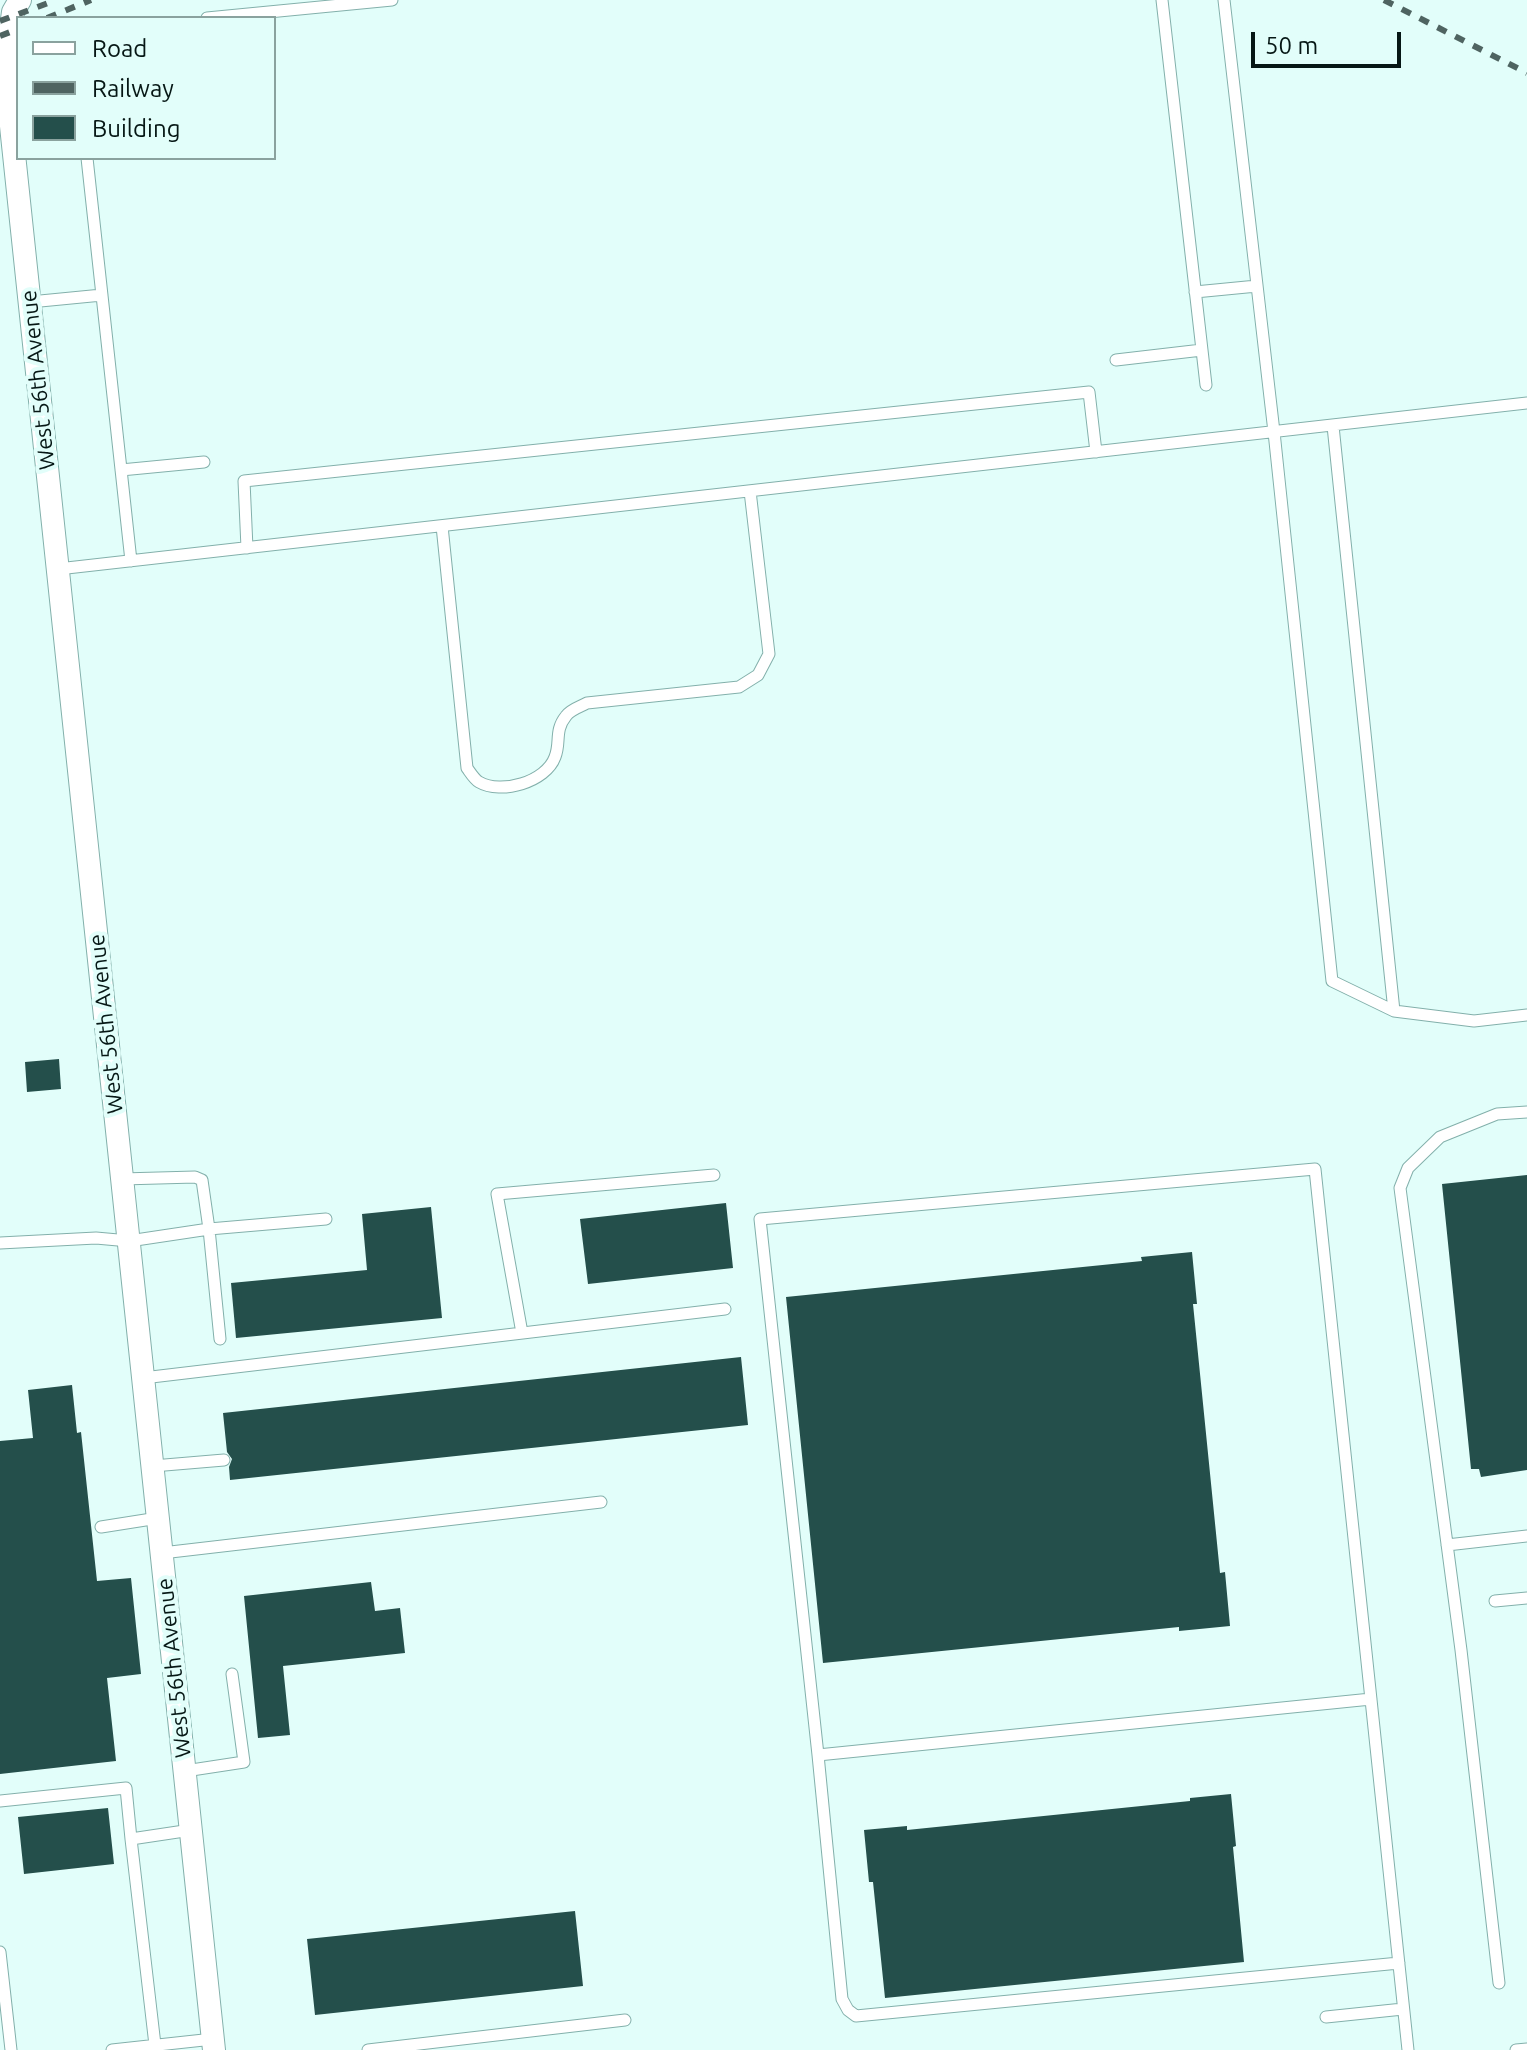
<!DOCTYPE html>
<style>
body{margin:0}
#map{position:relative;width:1527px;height:2050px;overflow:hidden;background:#e2fefa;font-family:Ubuntu,sans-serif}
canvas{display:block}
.legend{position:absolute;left:16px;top:16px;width:260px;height:144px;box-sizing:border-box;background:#e2fefa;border:2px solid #8aa29e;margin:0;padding:10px 14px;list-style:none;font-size:24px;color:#061715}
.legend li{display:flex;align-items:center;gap:16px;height:40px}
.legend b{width:40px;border:2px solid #8aa29e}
.scale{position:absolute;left:1251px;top:32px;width:150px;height:36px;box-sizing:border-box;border:4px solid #061715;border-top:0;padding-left:10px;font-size:24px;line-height:28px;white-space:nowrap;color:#061715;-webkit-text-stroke:6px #e2fefa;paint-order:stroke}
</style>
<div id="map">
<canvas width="1527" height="2050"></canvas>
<ul class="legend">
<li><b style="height:10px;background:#fff"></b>Road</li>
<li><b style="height:10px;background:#4f6461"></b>Railway</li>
<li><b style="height:22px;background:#244f4b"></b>Building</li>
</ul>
<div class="scale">50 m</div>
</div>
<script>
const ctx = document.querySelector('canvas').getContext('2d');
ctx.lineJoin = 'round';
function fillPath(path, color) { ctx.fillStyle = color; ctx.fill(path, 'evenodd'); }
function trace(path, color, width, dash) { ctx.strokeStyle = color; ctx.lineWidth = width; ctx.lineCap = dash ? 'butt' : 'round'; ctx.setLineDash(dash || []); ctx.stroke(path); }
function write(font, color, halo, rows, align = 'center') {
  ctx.font = font + ' Ubuntu,sans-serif'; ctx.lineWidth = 8; ctx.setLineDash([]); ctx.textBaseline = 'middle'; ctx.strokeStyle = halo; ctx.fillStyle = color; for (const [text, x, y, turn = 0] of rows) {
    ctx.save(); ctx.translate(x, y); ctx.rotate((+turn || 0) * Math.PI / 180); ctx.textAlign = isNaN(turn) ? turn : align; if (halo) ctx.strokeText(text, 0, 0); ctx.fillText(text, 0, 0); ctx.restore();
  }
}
fillPath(new Path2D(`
 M59,1059L61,1089L27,1092L25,1062Z
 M1527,1175V1470L1481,1477L1479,1469H1471L1442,1184Z
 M726,1203L733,1268L588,1284L580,1219Z
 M431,1207L442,1318L236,1338L231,1283L367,1270L362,1214Z
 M1192,1252L1197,1304H1193L1220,1573L1225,1572L1230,1626L1179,1631V1627L823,1663L786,1297L1142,1261L1141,1257Z
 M741,1357L748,1425L230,1480L229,1467L232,1459L227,1452L223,1413Z
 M72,1385L77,1433L81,1432L97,1581L131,1578L141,1674L107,1678L116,1761L0,1774V1441L33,1438L28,1390Z
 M371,1582L375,1611L400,1608L405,1653L283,1666L290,1735L258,1738L244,1596Z
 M1231,1794L1236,1846L1233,1847L1244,1962L885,1998L873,1882H869L864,1830L907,1826V1830L1190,1801V1798Z
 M108,1808L114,1864L24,1874L18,1817Z
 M575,1911L583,1986L315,2015L307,1939Z`), '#244f4b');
const service = new Path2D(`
 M1162,0L1206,385
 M1224,0L1274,432L1332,981L1394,1011L1474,1021L1527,1015
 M207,18L392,0
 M87,158L131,561
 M1195,292L1257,286
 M30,302L102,295
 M1116,360L1202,350
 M1333,426L1394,1011
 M121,470L204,462
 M442,526L467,768C470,772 474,779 479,782C501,795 546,782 555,757C561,742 554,731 566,716C571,709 580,707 587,703L739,687L758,675L769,654L750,491
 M247,548L244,481L1089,392L1096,452
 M58,569L1527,403
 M122,1179L195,1177L202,1180L209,1229L220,1339
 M0,1243L96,1238L129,1241L209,1229L326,1219
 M522,1333L497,1194L714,1175
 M143,1378L725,1309
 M153,1466L224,1460
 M101,1527L158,1518
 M1447,1545L1527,1536
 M162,1553L601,1502
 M1495,1601L1527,1598
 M1371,1699L818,1755L760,1219L1315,1169C1346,1462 1377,1756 1408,2050
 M818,1755L842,1999L848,2010L856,2016L1399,1963
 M185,1771L244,1762L232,1674
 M0,1801L126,1788L131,1839L191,1830
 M131,1839L155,2045
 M0,1952L11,2050
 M1499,1983L1461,1650L1400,1188L1408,1168L1440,1137L1497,1114L1527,1112
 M1326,2017L1403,2009
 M112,2050L213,2039
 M368,2050L625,2020
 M1516,2050L1527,2049`);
const minor = new Path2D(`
 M20,0L13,12L5,69L214,2050`);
trace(service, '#83b0ab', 13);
trace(minor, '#83b0ab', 24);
trace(service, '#fff', 11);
trace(minor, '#fff', 22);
trace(new Path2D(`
 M1384,0L1527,73
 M47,18L91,0
 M0,21L56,0
 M0,36L18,29`), '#4f6461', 6, [10, 10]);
write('22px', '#061715', '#e2fefa', [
 ["West 56th Avenue",38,380,-96],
 ["West 56th Avenue",106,1024,-96],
 ["West 56th Avenue",174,1668,-96]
]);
</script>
